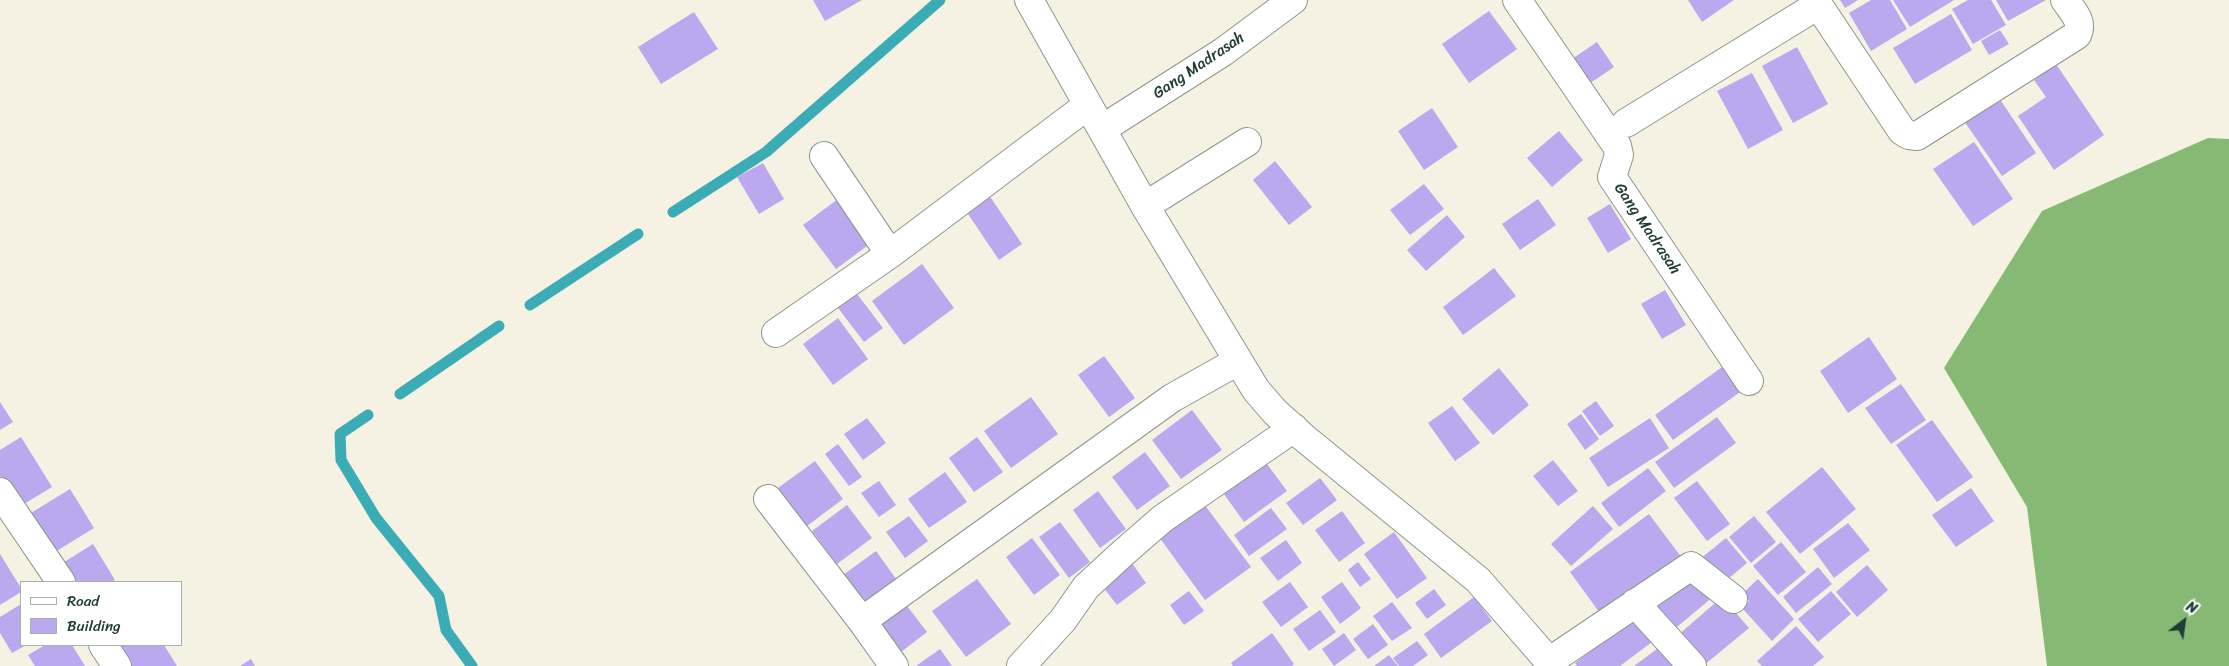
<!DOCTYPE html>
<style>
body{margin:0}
#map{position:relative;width:2229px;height:666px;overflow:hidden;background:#f5f2e3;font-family:Sriracha,sans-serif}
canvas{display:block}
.legend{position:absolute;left:20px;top:581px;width:162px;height:65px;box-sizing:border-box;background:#fff;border:1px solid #a5b1ae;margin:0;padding:6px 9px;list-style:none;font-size:15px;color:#1f3d34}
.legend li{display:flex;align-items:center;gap:10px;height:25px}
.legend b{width:25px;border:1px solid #a5b1ae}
.north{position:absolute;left:2159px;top:596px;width:50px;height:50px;-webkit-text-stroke:4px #fff;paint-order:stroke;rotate:30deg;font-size:14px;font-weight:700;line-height:20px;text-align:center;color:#1f3d34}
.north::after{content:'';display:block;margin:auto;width:18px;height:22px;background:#1f3d34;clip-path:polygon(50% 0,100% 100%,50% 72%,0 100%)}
</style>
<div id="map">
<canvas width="2229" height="666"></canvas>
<ul class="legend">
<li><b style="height:6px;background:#fff"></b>Road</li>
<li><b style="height:14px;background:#bba8ee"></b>Building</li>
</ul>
<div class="north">N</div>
</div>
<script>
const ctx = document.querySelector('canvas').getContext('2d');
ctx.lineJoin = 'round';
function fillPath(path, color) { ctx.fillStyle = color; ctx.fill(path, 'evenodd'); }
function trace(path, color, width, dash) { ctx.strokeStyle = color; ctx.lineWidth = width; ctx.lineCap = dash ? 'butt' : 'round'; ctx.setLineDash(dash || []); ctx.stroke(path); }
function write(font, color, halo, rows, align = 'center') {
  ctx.font = font + ' Sriracha,sans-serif'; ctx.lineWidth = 5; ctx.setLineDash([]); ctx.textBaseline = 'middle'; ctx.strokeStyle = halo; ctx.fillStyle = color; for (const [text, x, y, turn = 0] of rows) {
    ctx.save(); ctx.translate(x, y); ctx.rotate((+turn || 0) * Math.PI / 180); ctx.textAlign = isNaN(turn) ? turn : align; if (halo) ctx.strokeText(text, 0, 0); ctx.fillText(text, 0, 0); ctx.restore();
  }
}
fillPath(new Path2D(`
 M2208,138L2229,139V666H2047L2027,507L1944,368L2042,211Z`), '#85b974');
trace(new Path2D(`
 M673,212L766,152L940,0
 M530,305L638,234
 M400,394L499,326
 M368,415L340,434L341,460L376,518L439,596L446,630L472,666`), '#3babb6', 11);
fillPath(new Path2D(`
 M813,0H862L825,21Z
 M1688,0H1734L1702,22Z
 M1840,0H1858L1845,8Z
 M1871,0H1890L1907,29L1871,51L1849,13Z
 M1893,0H1954L1910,27Z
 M1968,0H1991L2006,25L1973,44L1952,9Z
 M1996,0H2046L2008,21Z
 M1489,11L1517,49L1469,83L1442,44Z
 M694,12L718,49L661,84L638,47Z
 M1951,14L1972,50L1915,84L1893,48Z
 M2000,30L2009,44L1989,55L1981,41Z
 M1597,42L1614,67L1580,90L1563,65Z
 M1797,47L1828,104L1793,123L1762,66Z
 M2056,64L2104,135L2054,170L2018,116L2046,97L2034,80Z
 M1752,73L1783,130L1748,149L1717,91Z
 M1999,98L2036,153L2002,176L1964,121Z
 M1432,108L1458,147L1424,170L1398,131Z
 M1559,131L1583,160L1552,187L1527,158Z
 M1974,142L2013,199L1973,226L1933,169Z
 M1275,161L1312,207L1289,225L1253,180Z
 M763,163L784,199L759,214L737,177Z
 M1424,184L1444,209L1410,235L1390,210Z
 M985,189L1022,244L999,260L962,205Z
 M838,199L871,243L836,269L803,225Z
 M1538,199L1556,225L1520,250L1502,224Z
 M1610,204L1631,239L1608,253L1587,218Z
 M1447,215L1465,237L1426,271L1407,250Z
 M922,264L954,308L904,345L872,301Z
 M1494,268L1516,296L1463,335L1443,307Z
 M854,290L883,328L864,342L835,304Z
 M1665,290L1686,325L1662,339L1641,304Z
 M838,318L868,359L833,385L803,344Z
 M1869,337L1897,379L1848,413L1820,371Z
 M1104,356L1135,398L1109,417L1078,375Z
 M1725,365L1743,390L1673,440L1655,415Z
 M1499,368L1529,405L1493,435L1462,399Z
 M1901,384L1926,420L1891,444L1865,408Z
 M1031,397L1058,434L1011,468L984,431Z
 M1596,401L1614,426L1600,436L1582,411Z
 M0,402L13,422L0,430Z
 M1452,406L1480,443L1455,461L1428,423Z
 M1192,410L1222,450L1181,479L1152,440Z
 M1581,414L1599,439L1585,450L1567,424Z
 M1717,417L1736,443L1674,488L1655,462Z
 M867,418L886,443L863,460L844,434Z
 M1650,418L1669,448L1608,487L1589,458Z
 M1932,420L1973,477L1937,502L1896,445Z
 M21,437L52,487L19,507L0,476V450Z
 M977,437L1003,472L974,492L949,458Z
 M838,444L862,477L849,486L825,454Z
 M1145,452L1170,486L1137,510L1112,477Z
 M1261,456L1287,491L1244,522L1219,487Z
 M1553,460L1578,491L1558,506L1533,476Z
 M815,461L843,499L807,526L778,488Z
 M1822,467L1856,509L1800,554L1766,512Z
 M1648,468L1666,491L1619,527L1601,503Z
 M945,472L967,502L929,528L908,499Z
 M1320,478L1337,500L1303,525L1286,503Z
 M879,481L896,505L879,517L861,493Z
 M1697,481L1730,524L1707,541L1674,498Z
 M1971,488L1994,521L1956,547L1932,515Z
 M70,489L94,528L55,552L31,513Z
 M1098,491L1126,529L1100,548L1073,510Z
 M1204,504L1251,567L1205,600L1159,537Z
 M847,505L872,538L837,564L812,531Z
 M1593,506L1613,529L1571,566L1551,544Z
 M1271,508L1287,529L1249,556L1234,535Z
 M1342,511L1365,543L1339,562L1315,530Z
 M1649,514L1682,558L1602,616L1570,572Z
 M909,516L928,541L905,558L886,532Z
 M1754,516L1776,542L1751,563L1729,537Z
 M1060,522L1090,562L1069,578L1039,537Z
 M1848,523L1870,550L1834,578L1813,549Z
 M1394,532L1427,578L1397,599L1364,554Z
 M1032,538L1060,575L1034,595L1006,557Z
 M1726,538L1747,563L1722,584L1700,559Z
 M1286,540L1302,563L1278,581L1260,558Z
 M1781,542L1806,572L1778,595L1753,566Z
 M93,544L115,580L111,582H72L61,564Z
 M876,551L899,583L867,607L843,575Z
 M0,554L21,588V592L0,605Z
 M1129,559L1146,583L1117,605L1099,582Z
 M1358,562L1371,579L1360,587L1348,570Z
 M1867,565L1888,590L1857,617L1836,592Z
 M1818,567L1832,584L1796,613L1783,597Z
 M1692,569L1714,596L1671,632L1648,605Z
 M977,579L1011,624L966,657L932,611Z
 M1758,579L1794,619L1772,641L1742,608L1749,601L1742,594Z
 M1290,582L1308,607L1281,627L1262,602Z
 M1342,582L1361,608L1340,624L1321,597Z
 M1434,589L1446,605L1427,619L1415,603Z
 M1189,591L1204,611L1184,625L1170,605Z
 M1831,591L1851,614L1818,642L1798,619Z
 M1474,597L1492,621L1441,658L1424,634Z
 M1722,597L1749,628L1703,666L1677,636Z
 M1392,602L1412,628L1392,641L1373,616Z
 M21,604V645H26L12,653L0,633V617Z
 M907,606L927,632L901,652L881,625Z
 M1320,610L1336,632L1309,651L1293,629Z
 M1634,619L1652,642L1620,666H1577L1575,663Z
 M1373,624L1388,645L1368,659L1353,639Z
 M1796,626L1824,657L1813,666H1762L1757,661Z
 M1272,633L1294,664L1292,666H1233L1231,663Z
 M1344,633L1356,650L1334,666L1322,649Z
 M1417,641L1428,655L1413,666H1399L1393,658Z
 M45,645H72L85,666H35L28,655Z
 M117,645H164L177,666H130Z
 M1661,646L1677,666H1634Z
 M940,649L952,666H916Z
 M1389,655L1398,666H1374Z
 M251,659L255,666H240Z`), '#bba8ee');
const minor = new Path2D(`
 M1029,0L1145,206L1256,390L1275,412L1303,437L1478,580L1553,666
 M1517,0L1617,146L1619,155L1612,177L1749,381
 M1815,0L1902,131L1909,135L1917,136L2077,35C2084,21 2072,11 2065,0
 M1626,123L1818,5
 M1102,129L1223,52L1293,0
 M824,156L890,254
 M1145,206L1247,142
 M776,333L890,254L1088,105
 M0,492L61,582
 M768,499L862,621
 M1635,603L1692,666
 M103,645L117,666
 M1550,661L1691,566L1733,599
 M894,666L862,621L1172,398L1238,361
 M1021,666L1063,620L1086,587L1123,553L1162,519L1294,428`);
trace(minor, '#8a988c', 30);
trace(minor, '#fff', 28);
write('16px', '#1f3d34', '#fff', [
 ["Gang Madrasah",1199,66,-34],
 ["Gang Madrasah",1647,229,56]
]);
</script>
